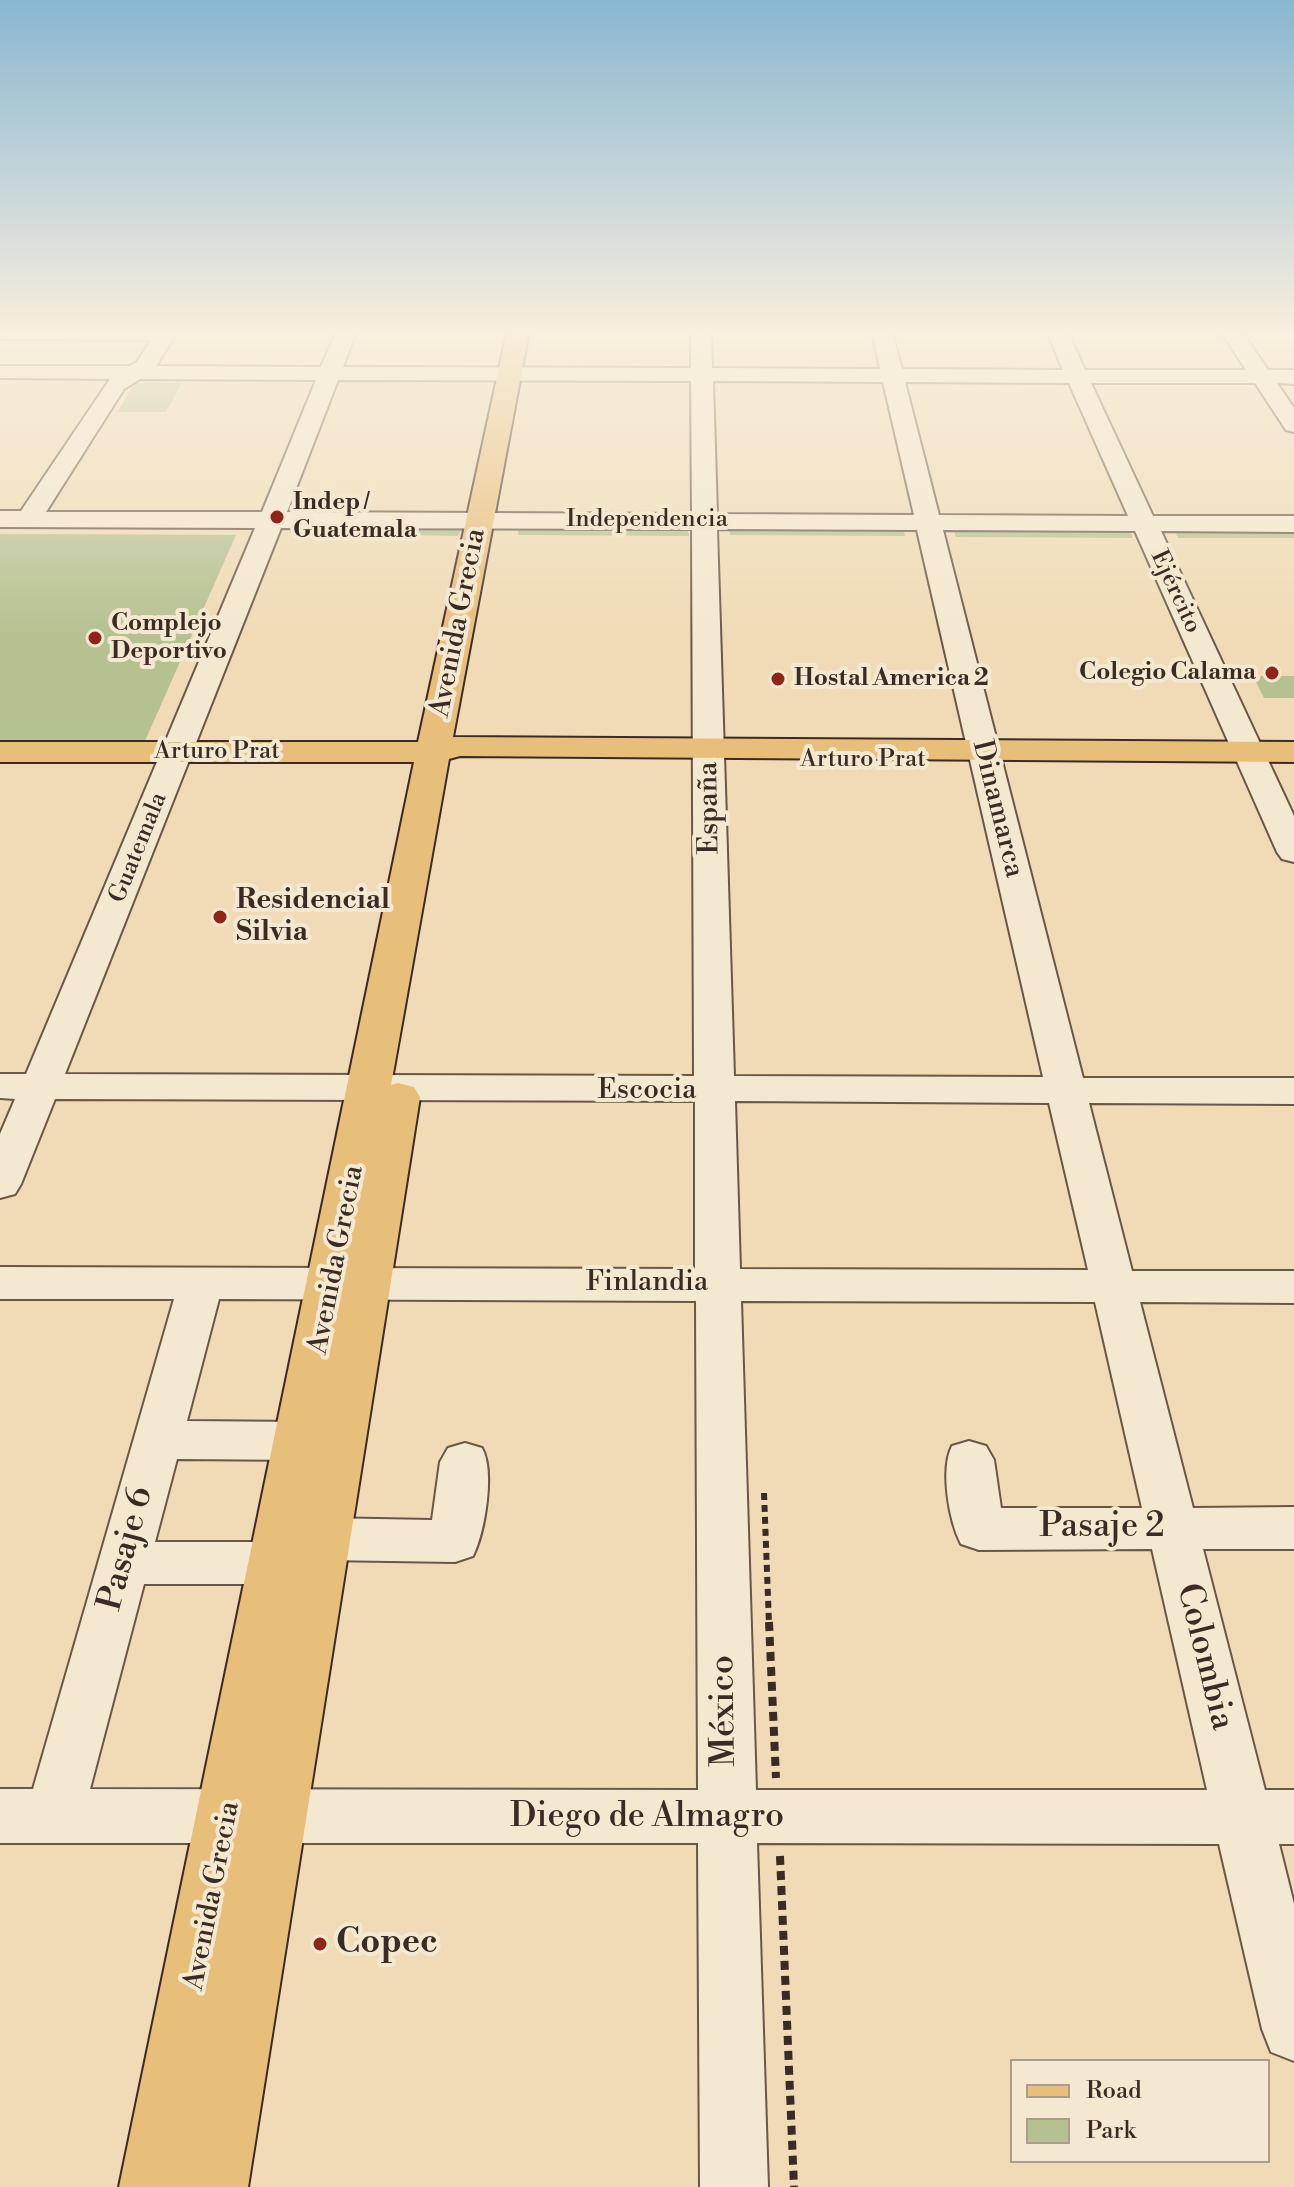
<!DOCTYPE html>
<meta charset="utf-8">
<style>
body{margin:0}
#map{position:relative;width:1294px;height:2187px;overflow:hidden;background:#f0dbb6;font-family:"Libre Bodoni",serif}
canvas{display:block}
.legend{position:absolute;left:1010px;top:2059px;width:260px;height:104px;box-sizing:border-box;background:#f5e8d0;border:2px solid #ab9c8c;margin:0;padding:10px 14px;list-style:none;font-size:24px;color:#3c2b25}
.legend li{display:flex;align-items:center;gap:16px;height:40px}
.legend b{width:40px;border:2px solid #ab9c8c}
</style>
<div id="map">
<canvas width="1294" height="2187"></canvas>
<ul class="legend">
<li><b style="height:10px;background:#e8be7b"></b>Road</li>
<li><b style="height:22px;background:#b5c191"></b>Park</li>
</ul>
</div>
<script>
const ctx = document.querySelector('canvas').getContext('2d');
ctx.lineJoin = 'round';
function fillPath(path, color) { ctx.fillStyle = color; ctx.fill(path, 'evenodd'); }
function trace(path, color, width, dash) { ctx.strokeStyle = color; ctx.lineWidth = width; ctx.lineCap = dash ? 'butt' : 'round'; ctx.setLineDash(dash || []); ctx.stroke(path); }
function write(font, color, halo, rows, align = 'center') {
  ctx.font = font + ' "Libre Bodoni",serif'; ctx.lineWidth = 8; ctx.setLineDash([]); ctx.textBaseline = 'middle'; ctx.strokeStyle = halo; ctx.fillStyle = color; for (const [text, x, y, turn = 0] of rows) {
    ctx.save(); ctx.translate(x, y); ctx.rotate((+turn || 0) * Math.PI / 180); ctx.textAlign = isNaN(turn) ? turn : align; if (halo) ctx.strokeText(text, 0, 0); ctx.fillText(text, 0, 0); ctx.restore();
  }
}
fillPath(new Path2D(`
 M135,383H182L166,412H117Z
 M293,526L463,527L458,536L289,533Z
 M518,527L687,528L689,536L518,535Z
 M729,527L903,528L905,536L730,535Z
 M953,529H1129L1133,538L956,537Z
 M1174,529L1294,530V538H1178Z
 M0,534L236,535L145,741L0,742Z
 M1253,676H1294V698H1264Z`), '#b5c191');
const minor = new Path2D(`
 M0,332H177L156,366L321,367L336,332H356L343,367L691,368V332H711L712,368L880,369L872,332H892L902,369L1063,370L1047,332H1068L1085,370H1246L1221,332H1242L1268,370H1294V384L1277,383L1294,408V432L1286,430L1255,383H1091L1153,516H1294V532L1161,531L1294,816V862L1282,859L1277,852L1135,531L943,530L1083,1078H1294V1104L1089,1103L1132,1271H1294V1303L1140,1302L1193,1508L1294,1507V1549H1203L1265,1790H1294V1844H1279L1294,1904V2061L1271,2052L1262,2029L1219,1844L757,1843L768,2187H700L698,1843H0V1789H33L174,1299H0V1267L695,1269V1101L55,1099L21,1184L15,1194L0,1198V1134L15,1099L0,1098V1074H26L255,528L0,527V511H21L110,379L0,378V366H130L137,362L151,340L0,339ZM140,379L316,380L262,512H46L124,389ZM338,380L691,381L692,514L287,512ZM713,381L883,382L914,515L717,514ZM905,382L1069,383L1128,516L939,515ZM281,528L692,529L694,1076L65,1074ZM717,529L917,530L1043,1077L734,1076ZM735,1101L1049,1103L1088,1270L740,1269ZM219,1299L696,1301L698,1790L90,1789L144,1584H278L296,1578L304,1563L296,1548L278,1542H155L177,1459L302,1460L319,1454L326,1441L319,1428L302,1422L187,1421ZM741,1301L1095,1302L1142,1508H1001L994,1460L986,1446L969,1441L952,1446C940,1469 949,1521 961,1544L979,1550L1152,1549L1207,1790H756Z
 M465,1443L482,1448C495,1471 485,1532 473,1556L455,1562L323,1560L305,1554L297,1539L305,1524L323,1518L432,1520L440,1462L448,1448Z`);
const major = new Path2D(`
 M507,332H529L453,737L1294,742V762L460,756L449,759L391,1085L398,1083L414,1087L420,1097L248,2187H119L414,762H0V742H418Z`);
trace(minor, '#695749', 4);
trace(major, '#3c2b25', 4);
trace(new Path2D(`
 M764,1493L769,1624`), '#3c2b25', 6, [7, 5]);
trace(new Path2D(`
 M769,1622L776,1778
 M780,1856L794,2187`), '#3c2b25', 8, [9, 6]);
fillPath(minor, '#f5e8d0');
fillPath(major, '#e8be7b');
const sky = ctx.createLinearGradient(0, 0, 0, 639);
sky.addColorStop(0, '#89b7d1');
sky.addColorStop(0.52, '#f8efde');
sky.addColorStop(1, '#f8efde00');
ctx.fillStyle = sky;
ctx.fillRect(0, 0, 1294, 639);
for (const [x, y, r, color] of [
 [277,517,8,"#8f2418"],
 [95,638,8,"#8f2418"],
 [1272,673,8,"#8f2418"],
 [778,679,8,"#8f2418"],
 [220,917,8,"#8f2418"],
 [320,1944,8,"#8f2418"]
]) { const dot = new Path2D(); dot.arc(x, y, r, 0, 2 * Math.PI); ctx.fillStyle = color; ctx.fill(dot); trace(dot, '#f5e8d0', 3); }
write('bold 24px', '#3c2b25', '#f5e8d0', [
 ["Indep /",293,503],
 ["Guatemala",293,531],
 ["Complejo",111,624],
 ["Deportivo",111,652],
 ["Colegio Calama",1256,673,"right"],
 ["Hostal America 2",794,679]
], 'left');
write('24px', '#3c2b25', '#f5e8d0', [
 ["Independencia",647,520],
 ["Ejército",1175,592,65],
 ["Arturo Prat",217,752],
 ["Arturo Prat",863,760],
 ["Guatemala",139,848,-68]
]);
write('28px', '#3c2b25', '#f5e8d0', [
 ["Avenida Grecia",459,623,-79],
 ["España",710,808,-91],
 ["Dinamarca",997,809,76],
 ["Escocia",647,1091],
 ["Avenida Grecia",337,1260,-79],
 ["Finlandia",647,1283],
 ["Avenida Grecia",213,1896,-79]
]);
write('bold 28px', '#3c2b25', '#f5e8d0', [
 ["Residencial",236,901],
 ["Silvia",236,933]
], 'left');
write('34px', '#3c2b25', '#f5e8d0', [
 ["Pasaje 2",1102,1528],
 ["Pasaje 6",127,1549,-75],
 ["Colombia",1204,1657,76],
 ["México",725,1711,-91],
 ["Diego de Almagro",647,1818]
]);
write('bold 34px', '#3c2b25', '#f5e8d0', [
 ["Copec",336,1944]
], 'left');
</script>
